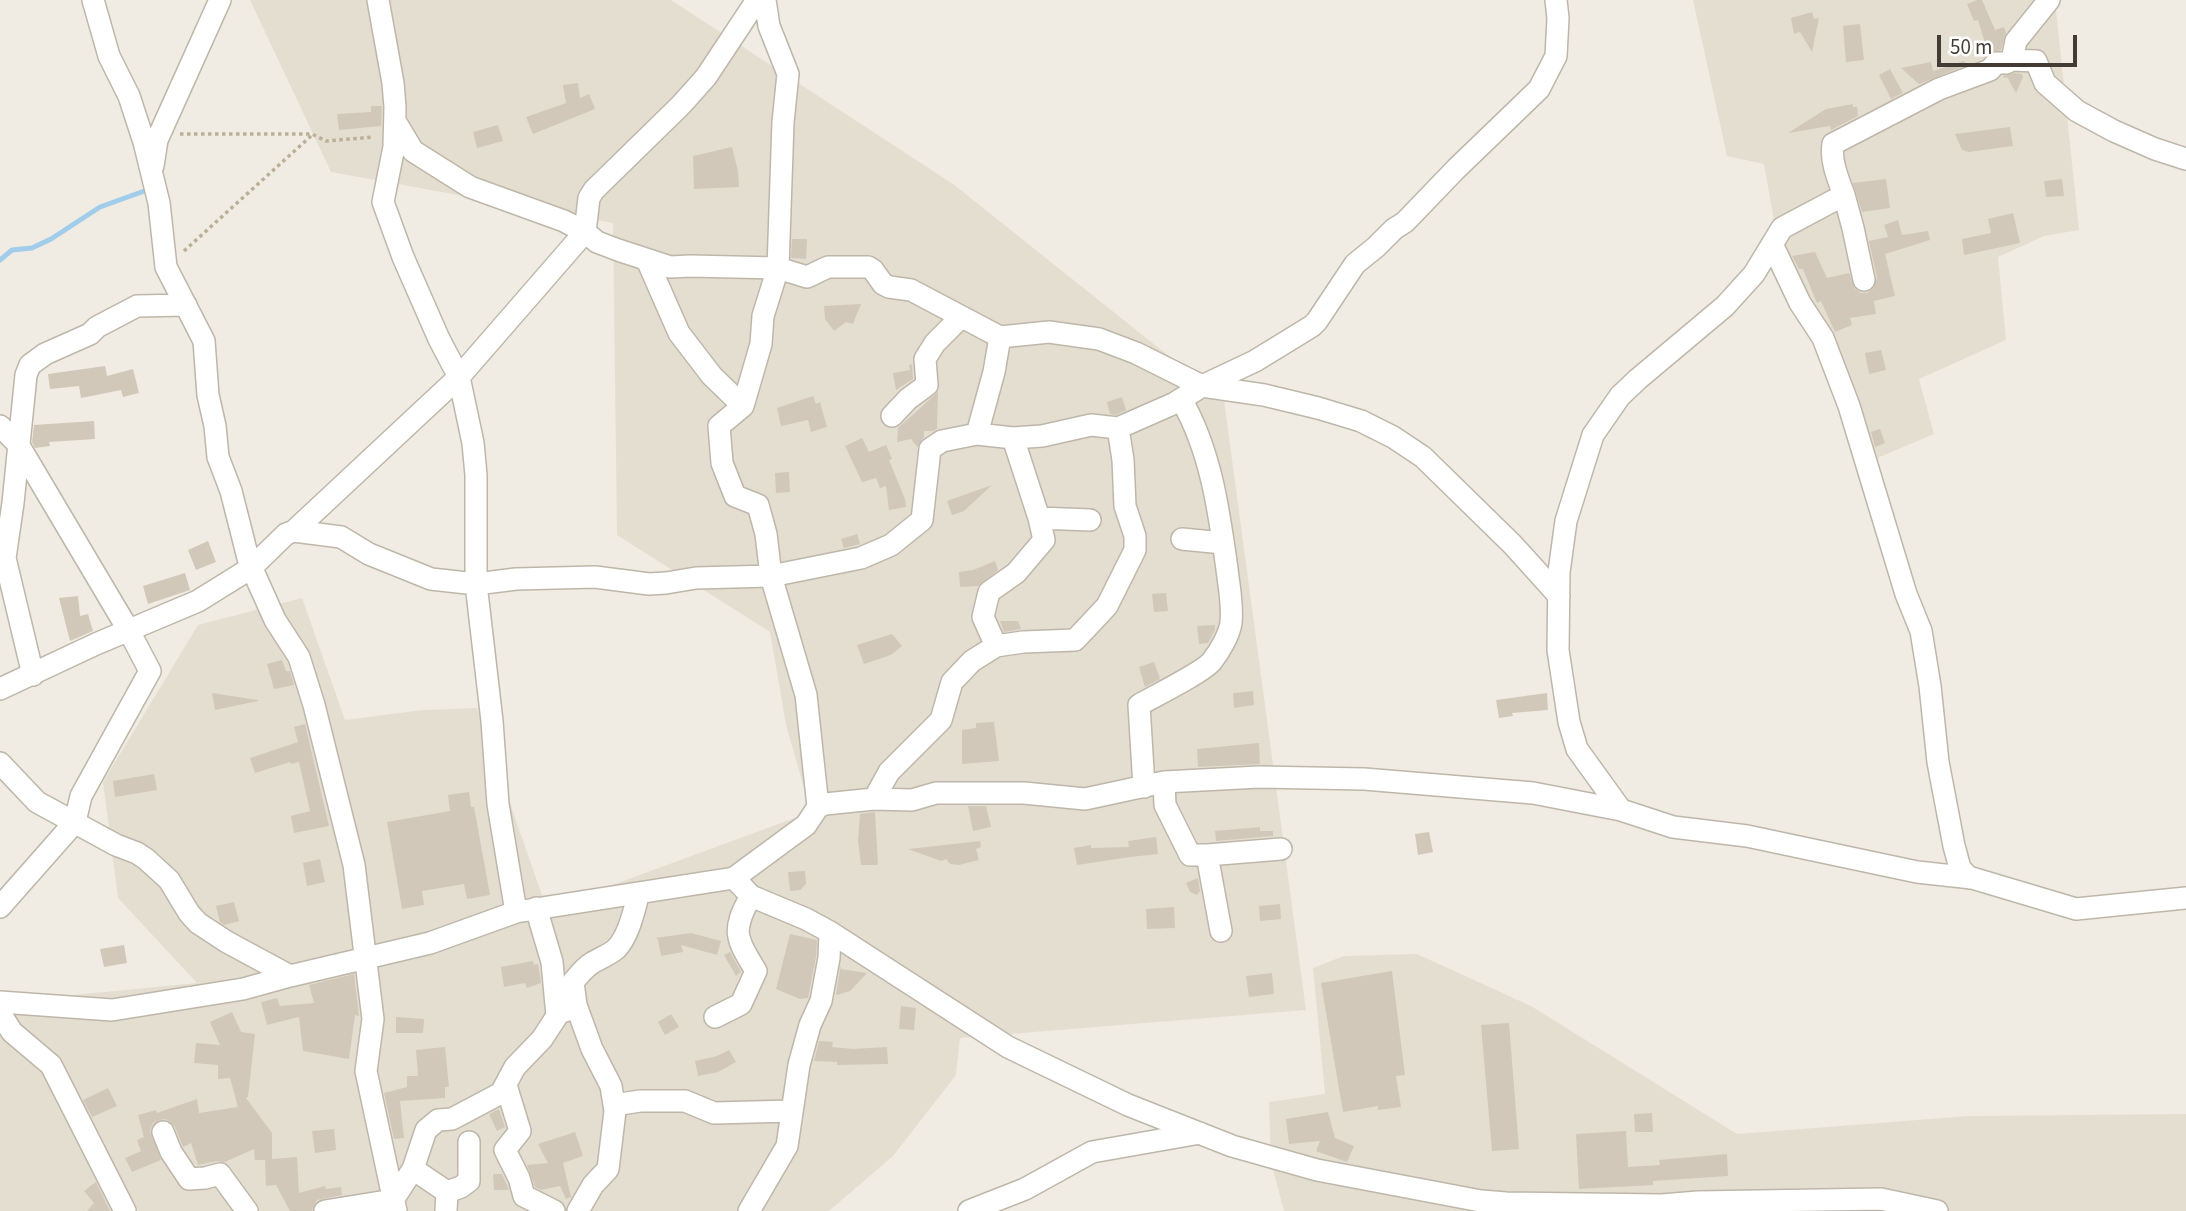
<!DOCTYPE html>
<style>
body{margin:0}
#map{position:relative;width:2186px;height:1211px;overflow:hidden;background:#f0ece3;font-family:"Source Sans 3",sans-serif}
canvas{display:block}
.scale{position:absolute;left:1937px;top:35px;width:140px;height:32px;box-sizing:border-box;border:4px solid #423c34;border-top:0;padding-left:9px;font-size:21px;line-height:24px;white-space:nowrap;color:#423c34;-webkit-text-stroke:5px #fff;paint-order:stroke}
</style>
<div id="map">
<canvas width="2186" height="1211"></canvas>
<div class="scale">50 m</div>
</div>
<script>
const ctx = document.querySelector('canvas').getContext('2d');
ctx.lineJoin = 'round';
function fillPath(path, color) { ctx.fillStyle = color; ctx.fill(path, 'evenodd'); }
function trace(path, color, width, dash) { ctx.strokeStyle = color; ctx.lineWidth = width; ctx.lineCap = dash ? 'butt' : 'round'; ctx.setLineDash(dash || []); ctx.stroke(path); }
fillPath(new Path2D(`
 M250,0H671L953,184L1224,400L1306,1010L960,1038L956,1075L893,1156L829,1211H0V1004L12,1001L197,983L118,898L103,782L198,625L302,598L345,720L423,710L477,708L546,907L566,902L811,812L786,725L770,632L617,535L613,223L331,172Z
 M1693,0H2055L2079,230L2044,236L1998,257L2006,340L1919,379L1934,434L1870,461L1781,261L1764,164L1727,156Z
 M1417,954L1531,1006L1737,1134L1969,1116L2186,1114V1211H1284L1271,1162L1269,1102L1325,1094L1313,968L1344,956Z`), '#e4ded1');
trace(new Path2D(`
 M0,260L12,250L32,248L51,239L100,207L150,189`), '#a1cdeb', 5);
fillPath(new Path2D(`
 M1978,0H1982L1995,30L2004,27L2006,33L2001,50L1988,53L1978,20L1974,21L1967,4Z
 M1812,12L1814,19L1819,18L1812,52L1800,32L1794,34L1791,18Z
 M1860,24L1864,60L1846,62L1843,26Z
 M1964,61L1966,65L1919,84L1901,68L1931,62L1933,71Z
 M1890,69L1903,93L1891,99L1879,75Z
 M2015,73L2022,74L2023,77L2016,93L2007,77L2004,78L2003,76Z
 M578,83L580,98L589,94L595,109L533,134L526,117L566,103L563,85Z
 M1853,104V107H1857L1858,116L1831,130L1830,126L1788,133L1826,109Z
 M371,106H382L381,126L339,130L337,114L371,112Z
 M498,125L503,141L477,148L473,132Z
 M2010,127L2013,146L1968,152L1962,150L1955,134Z
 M732,147L738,171L739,187L694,189L693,156Z
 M1886,179L1890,208L1862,212L1853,183Z
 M2062,179L2064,196L2046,197L2044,181Z
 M2013,213L2020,243L1964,255L1962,239L1991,233L1988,219Z
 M1898,220L1902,235L1928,231L1930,240L1885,254L1895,296L1874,301L1876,314L1850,318L1852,325L1835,332L1821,301L1817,303L1803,269H1799L1792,256L1815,252L1827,278L1849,273L1855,289L1861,293H1867L1873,289L1877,278L1869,241L1888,237L1884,225Z
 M792,239H807L806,259L791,258Z
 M861,304L853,324L846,322L834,331L825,319L824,306Z
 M1881,350L1886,370L1869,374L1865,353Z
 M912,364L913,379L896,390L893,373L910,370L909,365Z
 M105,366L107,376L133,369L139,393L123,397L121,390L81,398L79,386L50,389L48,374Z
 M938,392L937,429L933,431H924V437L917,447L911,439L897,442L898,428Z
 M813,396L816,404L820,402L827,427L811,432L808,420L781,426L777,408Z
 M1122,397L1126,410L1116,415L1110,414L1107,402Z
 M94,421L95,439L49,442L50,446L35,448L32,442L34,425Z
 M1880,429L1885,443L1875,447L1871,432Z
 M862,438L869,452L886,445L892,459L889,460L905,499L906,507L889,510L886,486L880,488L876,478L862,482L845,446Z
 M789,472L790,492L776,493L775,473Z
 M992,485L964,511L952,515L947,501Z
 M857,534L860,544L844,548L841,539Z
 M208,541L216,562L196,570L188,550Z
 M995,561L998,570L978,586L960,587L959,572L973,570Z
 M185,573L190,590L148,604L143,586Z
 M1166,593L1168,611L1154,612L1152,594Z
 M78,596L80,616L88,614L93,631L70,641L59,598Z
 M1000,621H1018L1021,629L1004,632Z
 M1215,625V630L1208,643L1199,644L1197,626Z
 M892,634L902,646L891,655L864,664L857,645Z
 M282,660L286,671H290L294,685L274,689L267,664Z
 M1154,662L1160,679L1145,687L1139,667Z
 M1253,691L1254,705L1234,708L1233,693Z
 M212,693L258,700V701L215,710Z
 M1547,693L1548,710L1512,713L1513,716L1499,718L1496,700Z
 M994,722L999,761L962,764V730L976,728V723Z
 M305,724L329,826L294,833L291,816L310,811L299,762L291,764L290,762L255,773L250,758L298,742L294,727Z
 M1259,743L1260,764L1198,767L1197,749Z
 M154,774L157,790L115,797L113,781Z
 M469,792L471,807H474L490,895L467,899L464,884L422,891L424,905L402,909L387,822L450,811L448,795Z
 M968,806H986L991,827L973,831Z
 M875,812L878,865H861L858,840L860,814Z
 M1260,827V831H1273V836L1216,841L1215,831Z
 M1429,832L1433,852L1418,855L1415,834Z
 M1156,837L1158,854L1130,857L1077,865L1074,848L1091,845V848L1129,847L1128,841Z
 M980,841L981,847L976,849L979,860L959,865L950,864L946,859L941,861L908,849Z
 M320,859L325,882L307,886L303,863Z
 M805,871L806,884L800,890L790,891L788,872Z
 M1198,878L1200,891L1197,895L1190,892L1186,883Z
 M234,902L239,921L224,925L220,922L216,906Z
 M1280,904L1281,919L1260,921L1259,906Z
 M1174,907L1175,928L1147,929L1146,909Z
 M691,933L721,941L717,955L681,945L683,952L661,956L658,939L655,938Z
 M790,934L817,940L816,957L808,998L800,999L776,989Z
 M124,945L127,963L104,967L100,949Z
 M730,952L741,972L736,976L724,955Z
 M533,961L534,965L538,964L541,983L527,988L525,983L504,987L501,967Z
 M841,964V969L867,973L850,991L837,995L836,994Z
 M1392,971L1405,1075L1396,1076L1401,1107L1378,1110V1106L1343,1112L1321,983Z
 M1272,973L1274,994L1249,997L1246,976Z
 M354,974L359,1016L355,1015L349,1059L303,1051L299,1017L267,1025L261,1002L277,998L280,1006L314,1003L309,985Z
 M901,1006L916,1008L914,1030L899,1029Z
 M232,1012L241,1032L255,1034L248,1097L246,1098L272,1133V1159L297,1157L299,1193L325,1186L326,1189L341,1187L342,1195L317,1200L312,1211H290L276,1185L266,1186L265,1160H255L254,1149L225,1162L217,1161L198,1165L191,1143L183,1147L175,1127L166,1119L159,1120L153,1123L150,1131L161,1160L132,1172L125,1158L141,1151L137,1140L144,1137L138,1115L156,1110L157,1113L197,1099L199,1113L238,1107L230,1078L218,1079V1065L194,1063L196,1043L220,1045L210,1022Z
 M671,1014L679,1027L665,1035L658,1022Z
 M396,1017L424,1019L423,1033H396Z
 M1509,1023L1519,1149L1492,1151L1481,1025Z
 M819,1041L833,1042L832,1047L853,1049L887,1047L888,1064L837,1065V1062L814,1061Z
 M445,1047L449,1087H445V1098L400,1101L404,1138L394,1139L384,1093L407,1087V1076H418L416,1050Z
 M729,1050L736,1062L718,1072L698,1076L695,1061L717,1056Z
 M108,1088L117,1106L92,1117L83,1100Z
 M499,1109L505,1127L497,1131L489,1114Z
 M1328,1112L1335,1138L1354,1146L1347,1162L1316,1151L1320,1141L1289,1144L1286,1119Z
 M1652,1113L1653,1132H1635L1634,1114Z
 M334,1129L336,1150L315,1153L312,1131Z
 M1626,1131L1628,1167L1660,1165L1659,1160L1727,1154L1728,1176L1653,1181V1185L1579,1189L1576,1134Z
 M575,1132L583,1156L563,1163L571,1197L566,1199L560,1186L541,1190L535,1187L527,1165L548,1163L538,1144Z
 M493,1174H502L509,1190H494Z
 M96,1182L110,1211H87L94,1203L84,1191Z`), '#d1c8b9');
const minor = new Path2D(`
 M93,0L109,56L129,96L144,142L159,203L166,267L204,341L208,395L215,426L218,457L231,491L249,562L275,620L299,657L314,705L354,865L373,1019L366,1071L396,1211
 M378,0L393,83L395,107L394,147L383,202L403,257L439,339L459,377L473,443L476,475V584L492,721L498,804L516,912
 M765,0L769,26L788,74L783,122L778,268L763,316L761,344L743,406L719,426L722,463L735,496L758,505L766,534L771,576L806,695L818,807
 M2012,60L2036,61L2045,83L2077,111L2114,131L2155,149L2186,159
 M395,121L413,151L470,187L564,221L585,232L597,242L618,250L670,267L690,266L778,268L807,277L828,267H868L873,270L883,284L889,287L911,290L1000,337L1049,332L1099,339L1136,353L1202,386L1264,395L1318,408L1361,421L1393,437L1423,457L1513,545L1559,596
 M153,166L157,140L220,0
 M1844,195L1853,228L1864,280
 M1772,244L1800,303L1823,338L1849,406L1906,594L1921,631L1930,686L1938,762L1954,846L1960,868L1969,878
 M647,260L679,333L712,376L743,406
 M892,416L908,399L927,385L925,359L935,343L960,318
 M0,426L18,444L129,631L150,671L81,796L75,822L0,907
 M977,434L994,372L1000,337
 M1039,518L1090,520
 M294,531L459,377L585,232L589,198L594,190L681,105L706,77L757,0
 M1182,539L1223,543
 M5,558L33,675
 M0,565L5,558L13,503L26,375L30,365L45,354L90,334L97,327L137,306L186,305
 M996,646L983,617L989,592L1016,573L1044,540L1039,518L1013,438
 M0,689L96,644L198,601L251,568L286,534L294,531L341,537L369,554L431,579L476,584L516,579L595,577L649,584L666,583L696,578L771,576L861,558L891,545L922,520L930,449L942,441L977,434L1013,438L1042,436L1091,425L1118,428L1175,403L1202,386L1255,361L1312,326L1317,321L1355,264L1376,247L1394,229L1405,222L1456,169L1539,89L1556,56L1558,18L1556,0
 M0,763L37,802L116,845L137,853L146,859L169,880L189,913L198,923L227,942L290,976
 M1164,782L1165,805L1190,855H1207L1221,931
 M1144,787L1139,705C1153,697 1205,671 1212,661C1220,651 1229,635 1231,623C1233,605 1229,587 1227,569C1219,511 1211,451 1181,399
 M874,799L889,772L941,720L952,682L972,661L996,646L1023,642L1075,640L1107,606L1135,550V536L1125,506L1123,460L1118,428
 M1621,810L1577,749L1569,722L1558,650L1559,572L1566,521L1593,435L1620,396L1638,379L1725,306L1754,274L1782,228L1844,195C1838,179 1830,160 1833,144L1939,89L1990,70L1996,63H2006L2012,60L2016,41L2049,0
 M1207,855L1281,849
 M734,878L806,825L818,807L825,804L874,799L912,800L936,793H1024L1085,799L1164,782L1259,777L1364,779L1533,793L1621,810L1673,827L1747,836L1917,872L1972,878L2076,909L2186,898
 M0,1002L112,1010L243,989L290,976L430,943L516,912L734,878L751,896L806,919L830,932L1008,1047L1128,1105L1232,1146L1317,1170L1481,1201L1506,1203L1662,1205L1698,1202L1881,1199L1937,1211
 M576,1005L592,1049L611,1086L615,1111L608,1169L593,1185L578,1211
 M565,1011L576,1005L573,982C579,975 584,968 592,963C600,958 609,955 616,949C629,936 634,910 639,893
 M0,1013L12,1032L51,1065L125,1211
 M715,1017L741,1004L756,971C736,938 731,931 751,896
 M506,1085L520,1131L505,1150L519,1178L524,1196L554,1211
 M614,1105L640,1101H685L714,1113L791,1111
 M163,1132L171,1152L189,1179L205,1178L220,1174L247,1211
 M413,1169L447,1192
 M325,1211L393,1200L413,1169L426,1130L438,1120L452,1119L501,1093L515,1067L542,1039L557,1016L552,962L536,908
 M446,1211L447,1192L461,1187L469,1181V1142
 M749,1211L787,1146L799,1065L810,1025L821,1001L829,958L830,932
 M969,1211L1025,1189L1092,1152L1200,1133`);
trace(minor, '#beb7a9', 24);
trace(new Path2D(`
 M180,134H312L326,141L374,137
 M184,251L311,136`), '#bcaf98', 3.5, [3.5, 3.5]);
trace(minor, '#fff', 21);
</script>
